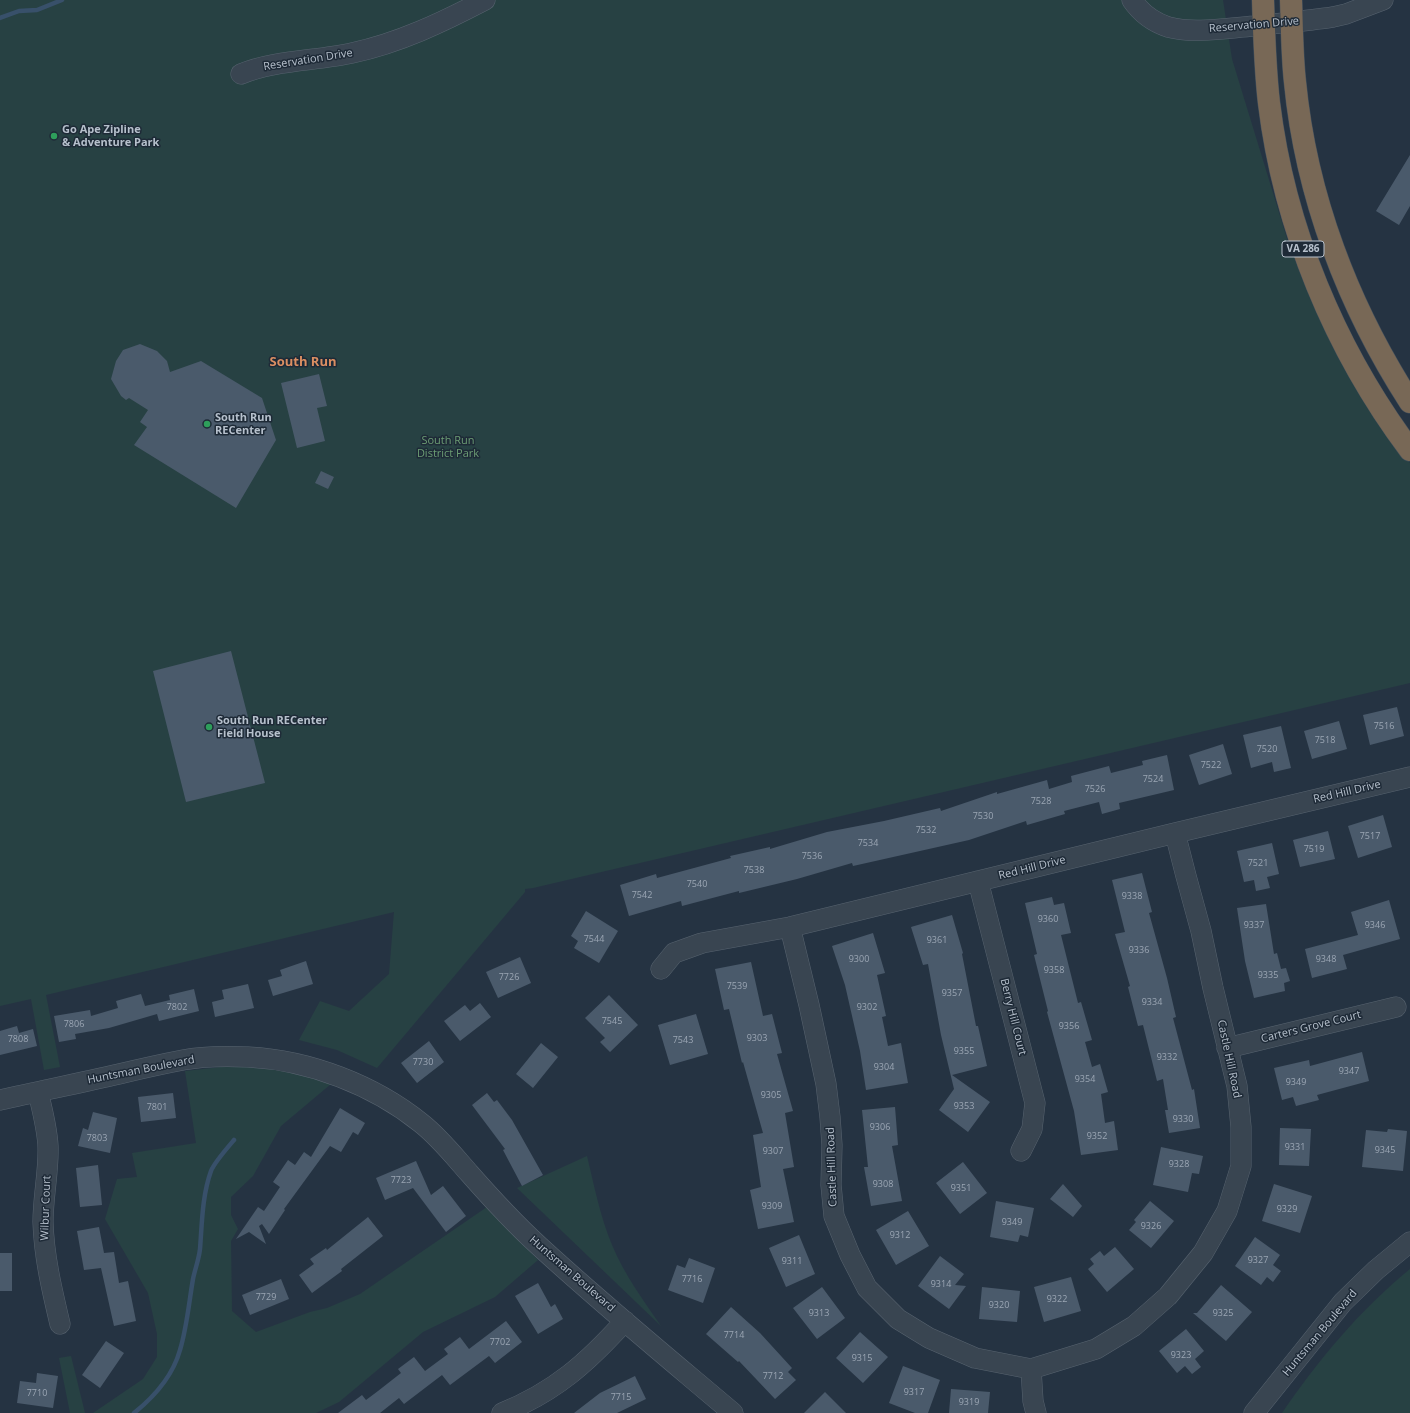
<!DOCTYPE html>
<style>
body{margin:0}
canvas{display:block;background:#253342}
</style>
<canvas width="1410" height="1413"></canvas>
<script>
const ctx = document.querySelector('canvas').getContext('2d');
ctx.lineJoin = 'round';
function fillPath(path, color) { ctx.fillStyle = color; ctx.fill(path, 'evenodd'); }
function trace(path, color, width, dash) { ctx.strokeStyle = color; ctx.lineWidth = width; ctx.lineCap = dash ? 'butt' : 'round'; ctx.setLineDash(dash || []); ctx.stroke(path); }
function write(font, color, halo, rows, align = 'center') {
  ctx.font = font + ' "Open Sans",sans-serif'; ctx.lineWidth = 3; ctx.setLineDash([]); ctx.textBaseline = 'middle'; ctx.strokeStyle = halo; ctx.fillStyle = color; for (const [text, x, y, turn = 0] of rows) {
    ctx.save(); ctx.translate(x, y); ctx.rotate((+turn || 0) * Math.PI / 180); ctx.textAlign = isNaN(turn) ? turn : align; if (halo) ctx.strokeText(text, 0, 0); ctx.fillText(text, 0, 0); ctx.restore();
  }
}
fillPath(new Path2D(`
 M0,0H1223L1232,59L1288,242L1302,278L1320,319L1376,415L1410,463V683L533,888L525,889V892L377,1068L337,1050L299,1040L320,1001L349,1011L389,974L394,912L46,995L60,1067L44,1070L31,999L0,1006Z
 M230,1066L282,1070L307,1076L331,1084L281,1126L253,1176L231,1197V1215L238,1229L231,1241L232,1311L256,1332L310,1312L327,1308L360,1294L487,1207L538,1260L495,1297L423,1332L339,1402L316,1413H93L143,1379L157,1357V1334L148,1293L105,1219L117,1179L137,1177L132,1153L196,1143L185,1071Z
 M587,1156C594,1185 600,1216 612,1245C624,1274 643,1300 661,1326L517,1188Z
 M1410,1269V1413H1282C1319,1359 1360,1310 1410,1269Z
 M71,1356L85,1413H70L59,1358Z`), '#274143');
trace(new Path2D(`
 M0,18L19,11L37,10L62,0
 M134,1413C154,1397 173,1375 180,1350C187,1327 189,1302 193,1279C195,1269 199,1259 200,1249C202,1224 202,1196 211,1171C214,1163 228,1147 234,1140`), '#38506a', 4.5);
fillPath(new Path2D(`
 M1410,155V206L1399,225L1376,211Z
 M140,344L157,351L167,361L170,372L201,361L262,398L276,440L236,508L134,445L147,427L140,422L148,410L129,398L126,400L121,396L111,379L116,361L123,350Z
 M319,374L327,406L317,408L325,441L297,448L281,383Z
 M321,471L334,477L328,489L315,483Z
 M231,651L265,783L186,802L153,671Z
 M1397,707L1404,736L1370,745L1363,715Z
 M1339,721L1347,749L1312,759L1304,731Z
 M1281,726L1291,768L1274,772L1272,762L1251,768L1243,735Z
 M1223,744L1232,774L1199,785L1189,755Z
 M1167,755L1174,790L1119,803L1120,809L1102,814L1099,802L1064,811L1065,814L1027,825L1026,821L969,840L853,866L852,863L797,879L739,893V891L682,906L681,901L629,916L620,885L656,874L657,878L731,858L730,856L770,847V849L827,832L884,821L940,808L941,811L997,792V794L1047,780L1049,789L1072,782L1071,776L1109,766L1111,773L1143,765L1142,761Z
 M1383,815L1392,847L1358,858L1348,826Z
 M1328,831L1335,859L1300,867L1293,840Z
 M1272,843L1279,874L1267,877L1270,888L1256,891L1254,880L1244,882L1237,851Z
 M1142,873L1152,912L1149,913L1167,978L1176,1017L1173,1018L1192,1090L1194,1089L1200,1128L1169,1133L1165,1110H1168L1163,1079L1157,1081L1143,1025L1138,1026L1128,987L1130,986L1115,934L1125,932L1112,880Z
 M1052,897L1054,905L1064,903L1071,933L1061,935L1078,1003L1081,1002L1092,1040L1085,1042L1092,1067L1100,1064L1108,1092L1101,1094L1105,1123L1114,1121L1118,1150L1081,1155L1074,1111L1047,1012L1048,1011L1034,955L1037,954L1025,903Z
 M1389,900L1400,939L1343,955L1347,969L1312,978L1305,949L1358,935L1351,912Z
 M1266,904L1274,954L1277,953L1281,969L1286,968L1290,981L1284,983L1285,991L1254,998L1245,961L1237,908Z
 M586,911L618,931L599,963L574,948L578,941L571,936Z
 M952,915L963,953L962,954L976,1026H978L987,1066L952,1075L990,1102L968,1132L939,1110L954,1089L941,1035L928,964L923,965L911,927Z
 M873,933L885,973L877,975L886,1016L882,1017L888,1046L901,1043L908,1083L866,1090L860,1051L845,985L832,946Z
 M520,957L531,983L498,998L486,972Z
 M306,961L313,984L273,996L268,980L282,976L280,970Z
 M751,962L763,1016L772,1014L782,1053L777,1054L793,1111L785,1113L794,1167L783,1169L794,1222L758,1229L750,1190L761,1187L753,1135L763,1133L743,1062L742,1063L729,1009L724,1010L715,969Z
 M248,984L254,1008L215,1017L212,1002L224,999L222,990Z
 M194,989L199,1011L159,1021L157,1014L109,1028L75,1034L76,1039L59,1042L54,1016L90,1010L91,1016L118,1008L116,1001L141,994L145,1006L170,1000L169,995Z
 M609,995L638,1025L610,1052L600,1042L605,1038L585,1018Z
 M480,1003L491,1017L460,1041L444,1021L465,1005L470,1011Z
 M696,1014L708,1054L670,1065L658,1025Z
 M17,1026L19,1033L33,1029L37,1046L0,1055V1031Z
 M429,1041L444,1062L417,1083L401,1063Z
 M541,1043L558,1057L533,1088L516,1074Z
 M1362,1052L1369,1081L1317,1095L1319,1100L1296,1106L1293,1097L1282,1100L1274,1068L1309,1060L1310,1066Z
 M173,1093L176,1118L141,1122L138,1097Z
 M487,1093L494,1102L497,1100L512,1120L543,1175L522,1186L503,1150L505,1149L472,1105Z
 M895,1107L898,1145L892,1146L902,1201L871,1206L864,1167H868L862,1110Z
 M340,1108L365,1123L358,1135L353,1132L341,1152L330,1146L284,1209L285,1210L269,1234L262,1224L259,1226L266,1244L249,1232L236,1239L258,1207L264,1211L280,1187L273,1182L288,1160L295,1165L304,1152L311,1157Z
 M93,1112L117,1118L110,1153L78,1146L83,1128L88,1130Z
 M1280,1128L1311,1129L1309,1166L1279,1165Z
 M1388,1129L1407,1131L1403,1171L1362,1167L1366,1130L1387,1132Z
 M1161,1147L1203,1156L1199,1174L1192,1173L1188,1192L1153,1185Z
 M416,1161L431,1195L443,1186L466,1216L446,1232L413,1188L385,1200L376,1178Z
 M963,1162L987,1193L960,1214L936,1183Z
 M98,1165L102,1205L80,1207L76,1168Z
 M1063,1184L1082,1206L1073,1217L1050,1199Z
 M1274,1184L1312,1196L1300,1233L1262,1221Z
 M996,1201L1034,1208L1028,1237L1020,1235L1018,1242L990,1237Z
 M1150,1201L1174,1221L1151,1248L1129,1230L1136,1222L1134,1220Z
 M908,1211L929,1246L896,1265L876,1230Z
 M368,1217L383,1236L341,1269L342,1271L312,1293L299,1275L314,1264L310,1259L326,1248L327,1250Z
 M99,1227L104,1253L114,1252L119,1283L128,1281L136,1321L114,1326L101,1268L84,1270L77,1231Z
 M799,1235L815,1274L786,1287L769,1248Z
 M1255,1237L1280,1255L1273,1265L1281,1271L1273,1282L1267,1277L1261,1285L1235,1266Z
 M1115,1247L1134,1269L1107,1292L1088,1269L1094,1264L1090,1259L1100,1251L1104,1256Z
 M0,1253H12V1291H0Z
 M940,1256L964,1274L955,1285L966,1286L949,1309L918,1286Z
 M689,1258L715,1268L703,1303L668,1290L677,1265L685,1268Z
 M1071,1277L1081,1311L1044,1322L1034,1287Z
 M281,1279L289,1299L250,1315L242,1295Z
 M538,1283L551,1307L555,1304L563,1319L538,1334L515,1296Z
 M1221,1285L1252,1312L1226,1341L1193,1313H1197Z
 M822,1287L845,1318L817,1339L793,1308Z
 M982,1287L1020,1291L1017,1322L979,1319Z
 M731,1307L760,1333L792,1368L788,1372L796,1380L775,1399L739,1361L738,1362L706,1334Z
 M506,1321L522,1342L495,1363L489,1356L450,1385L442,1375L404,1404L399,1398L380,1413H338L362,1395L366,1400L378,1391L401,1373L398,1369L414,1357L425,1371L448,1354L444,1349L460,1337L469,1349Z
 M1186,1329L1204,1351L1195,1359L1201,1367L1192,1374L1185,1366L1177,1373L1159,1351Z
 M860,1332L888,1357L863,1383L836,1358Z
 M106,1341L124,1353L100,1388L82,1375Z
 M903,1366L940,1380L928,1413H915L889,1403Z
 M37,1373L58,1376L53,1408L17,1403L20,1381L36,1383Z
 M635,1376L646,1399L617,1413H574L600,1393Z
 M951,1389L990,1392L988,1413H949Z
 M825,1392L846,1413H804Z`), '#4a5a6b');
const minor = new Path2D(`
 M1132,0C1141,13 1153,22 1168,27C1194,34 1227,28 1254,26C1280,23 1307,21 1333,17L1346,14L1383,0
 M241,74C274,60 317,61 352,53C399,43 443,22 485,0
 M978,881L1035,1103L1032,1129L1021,1151
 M790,927L809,1005L826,1084L830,1117L832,1145L831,1185L834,1216L850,1255L867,1288L898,1319L929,1338L975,1358L1031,1369L1096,1349L1134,1326L1168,1296L1203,1253L1227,1211L1241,1166V1127L1237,1086L1213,988L1201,931L1186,876L1175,833
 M661,969L674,953L702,943L790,927L1175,833L1410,777
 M1227,1048L1396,1007
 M38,1092C42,1109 47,1127 48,1146C49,1171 43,1196 43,1222C44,1257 52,1290 60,1324
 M0,1100C40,1091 80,1083 119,1074C140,1069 162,1064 183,1060C204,1056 227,1056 248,1057C309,1060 374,1085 421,1123C439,1137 454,1156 469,1173C491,1198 514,1223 538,1245C601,1303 668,1358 733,1413
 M1031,1369L1033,1401L1036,1413
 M502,1413C555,1392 588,1362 625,1321
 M1254,1413L1343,1302L1376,1270L1410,1242`);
const highway = new Path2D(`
 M1263,0C1264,34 1265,69 1269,103C1284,227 1335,350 1410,450
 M1291,0C1292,27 1292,55 1295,82C1306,196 1348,306 1410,402`);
trace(minor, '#57636f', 21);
trace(highway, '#44505c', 23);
trace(minor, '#394551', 20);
trace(highway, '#786856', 22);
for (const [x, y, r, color] of [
 [54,136,4,"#2e9e5b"],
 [207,424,4,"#2e9e5b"],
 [209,727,4,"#2e9e5b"]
]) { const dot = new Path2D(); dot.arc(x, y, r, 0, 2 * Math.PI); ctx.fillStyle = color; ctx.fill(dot); trace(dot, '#1e2a37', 1.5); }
write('9px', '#9ba6b4', null, [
 ["7516",1384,726],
 ["7518",1325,740],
 ["7520",1267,749],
 ["7522",1211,765],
 ["7524",1153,779],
 ["7526",1095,789],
 ["7528",1041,801],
 ["7530",983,816],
 ["7532",926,830],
 ["7517",1370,836],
 ["7534",868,843],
 ["7519",1314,849],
 ["7536",812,856],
 ["7521",1258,863],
 ["7538",754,870],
 ["7540",697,884],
 ["7542",642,895],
 ["9338",1132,896],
 ["9360",1048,919],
 ["9337",1254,925],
 ["9346",1375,925],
 ["7544",594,939],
 ["9361",937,940],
 ["9336",1139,950],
 ["9300",859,959],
 ["9348",1326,959],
 ["9358",1054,970],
 ["9335",1268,975],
 ["7726",509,977],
 ["7539",737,986],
 ["9357",952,993],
 ["9334",1152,1002],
 ["7802",177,1007],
 ["9302",867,1007],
 ["7545",612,1021],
 ["7806",74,1024],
 ["9356",1069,1026],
 ["9303",757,1038],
 ["7808",18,1039],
 ["7543",683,1040],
 ["9355",964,1051],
 ["9332",1167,1057],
 ["7730",423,1062],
 ["9304",884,1067],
 ["9347",1349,1071],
 ["9354",1085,1079],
 ["9349",1296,1082],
 ["9305",771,1095],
 ["9353",964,1106],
 ["7801",157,1107],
 ["9330",1183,1119],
 ["9306",880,1127],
 ["9352",1097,1136],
 ["7803",97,1138],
 ["9331",1295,1147],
 ["9345",1385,1150],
 ["9307",773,1151],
 ["9328",1179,1164],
 ["7723",401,1180],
 ["9308",883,1184],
 ["9351",961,1188],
 ["9309",772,1206],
 ["9329",1287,1209],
 ["9349",1012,1222],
 ["9326",1151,1226],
 ["9312",900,1235],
 ["9327",1258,1260],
 ["9311",792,1261],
 ["7716",692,1279],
 ["9314",941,1284],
 ["7729",266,1297],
 ["9322",1057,1299],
 ["9320",999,1305],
 ["9313",819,1313],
 ["9325",1223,1313],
 ["7714",734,1335],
 ["7702",500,1342],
 ["9323",1181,1355],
 ["9315",862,1358],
 ["7712",773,1376],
 ["9317",914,1392],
 ["7710",37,1393],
 ["7715",621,1397],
 ["9319",969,1402]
]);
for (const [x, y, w] of [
 [1303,249,42]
]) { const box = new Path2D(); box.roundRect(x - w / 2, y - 8, w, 16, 3); ctx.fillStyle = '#1e2a37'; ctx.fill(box); trace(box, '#b6c0cc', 1); }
write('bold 10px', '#b6c0cc', null, [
 ["VA 286",1303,249]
]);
write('11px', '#b6c0cc', '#1e2a37', [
 ["Reservation Drive",1254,25,-5],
 ["Reservation Drive",308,60,-9],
 ["Red Hill Drive",1347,792,-13],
 ["Red Hill Drive",1032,868,-14],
 ["Berry Hill Court",1013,1017,76],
 ["Carters Grove Court",1311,1027,-14],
 ["Castle Hill Road",1229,1059,78],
 ["Huntsman Boulevard",141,1070,-11],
 ["Castle Hill Road",832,1167,-92],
 ["Wilbur Court",46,1208,-88],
 ["Huntsman Boulevard",572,1274,41],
 ["Huntsman Boulevard",1320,1333,-50]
]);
write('bold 11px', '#b6c0cc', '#1e2a37', [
 ["Go Ape Zipline",62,130],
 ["& Adventure Park",62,143],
 ["South Run",215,418],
 ["RECenter",215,431],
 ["South Run RECenter",217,721],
 ["Field House",217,734]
], 'left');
write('11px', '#6c9d74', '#1e2a37', [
 ["South Run",448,441],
 ["District Park",448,454]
]);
write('bold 13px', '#da8e62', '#1e2a37', [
 ["South Run",303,362]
]);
</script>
